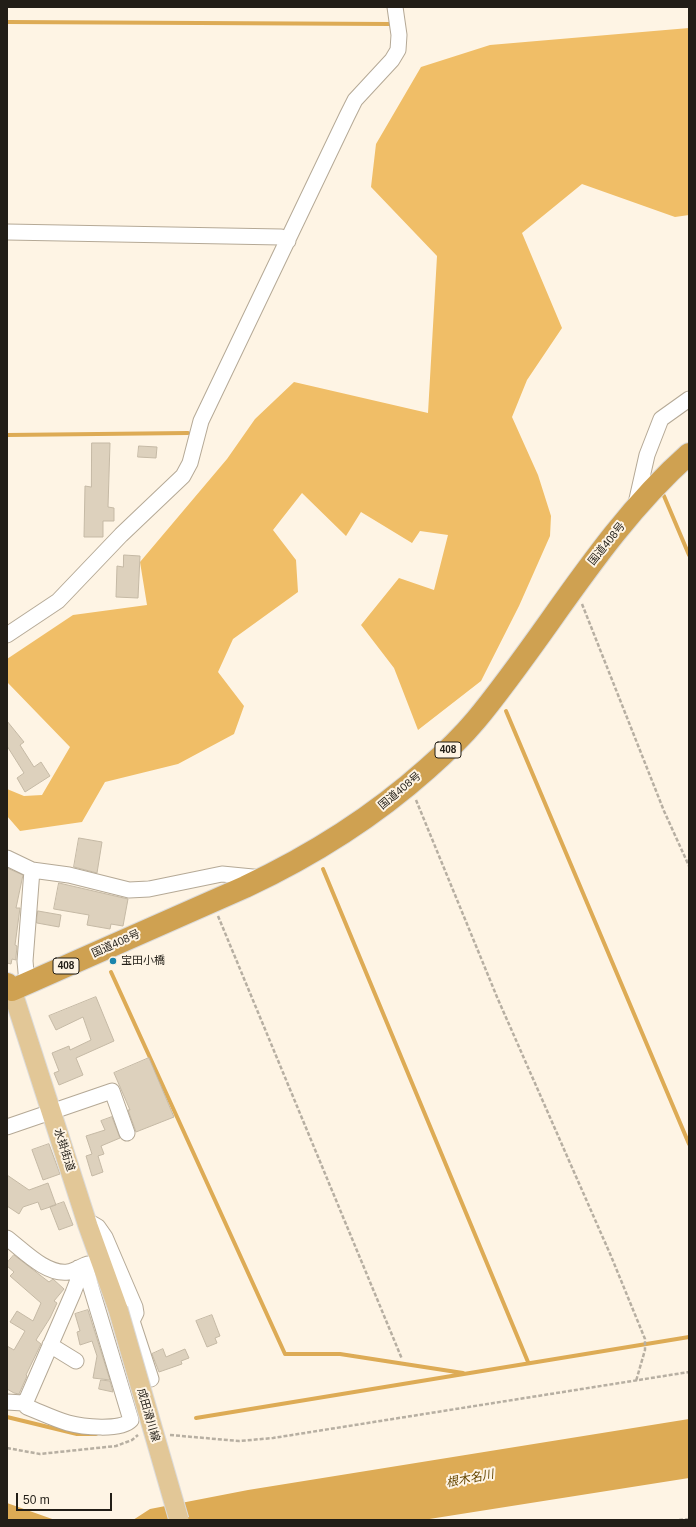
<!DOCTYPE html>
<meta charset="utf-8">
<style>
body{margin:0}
#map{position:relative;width:696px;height:1527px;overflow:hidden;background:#fef4e4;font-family:Helvetica,sans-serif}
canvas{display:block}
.frame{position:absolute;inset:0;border:8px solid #221e17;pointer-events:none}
.scale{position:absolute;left:16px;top:1493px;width:96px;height:18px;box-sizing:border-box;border:2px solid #221e17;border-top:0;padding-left:5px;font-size:12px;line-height:14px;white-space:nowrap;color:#221e17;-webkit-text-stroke:3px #fef4e4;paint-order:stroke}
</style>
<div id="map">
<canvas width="696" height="1527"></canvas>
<div class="frame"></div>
<div class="scale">50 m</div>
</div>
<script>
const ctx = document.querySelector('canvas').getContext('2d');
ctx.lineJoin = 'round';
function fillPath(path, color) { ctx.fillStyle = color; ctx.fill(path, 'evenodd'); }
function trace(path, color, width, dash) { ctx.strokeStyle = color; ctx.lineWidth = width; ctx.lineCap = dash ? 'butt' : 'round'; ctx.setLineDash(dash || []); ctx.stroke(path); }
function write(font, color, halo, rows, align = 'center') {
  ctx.font = font + ' Helvetica,"Noto Sans JP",sans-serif'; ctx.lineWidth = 4; ctx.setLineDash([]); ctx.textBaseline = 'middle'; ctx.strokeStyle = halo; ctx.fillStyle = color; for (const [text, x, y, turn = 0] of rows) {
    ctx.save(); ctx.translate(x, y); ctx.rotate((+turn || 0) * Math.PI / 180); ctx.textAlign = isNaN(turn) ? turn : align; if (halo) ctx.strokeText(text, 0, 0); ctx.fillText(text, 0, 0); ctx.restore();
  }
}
fillPath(new Path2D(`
 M689,28V215L675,217L582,184L522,233L562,328L527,380L512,417L538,475L551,516L550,536L519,606L481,681L418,730L394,668L361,625L399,578L434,590L448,535L420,531L412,543L361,512L346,536L302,493L273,530L296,560L298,592L233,639L218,672L244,706L234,734L178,764L105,782L82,822L20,831L7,816V789L24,796L42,795L70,747L7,682V659L73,615L147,605L140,562L227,459L255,419L294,382L428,413L437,256L371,187L376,144L421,67L490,45Z`), '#f0be67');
fillPath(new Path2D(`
 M689,1419V1478L423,1520H133L150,1509L248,1490Z
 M7,1503L55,1520H7Z`), '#ddab55');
trace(new Path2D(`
 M7,22L391,24
 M7,435L188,433
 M664,496L689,555
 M506,711L689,1144
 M323,869L528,1362
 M111,972L285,1354H340L463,1373
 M7,1417L77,1434H96
 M196,1418L689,1337`), '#ddab55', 4);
const building = new Path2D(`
 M92,443H110L108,507L114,508V521H103V537H84L85,486L91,487Z
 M139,446L157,447L156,458L138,457Z
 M124,555L140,556L138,598L116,597L117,566L123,567Z
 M7,721L24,742L20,745L34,767L41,762L50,776L25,792L17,778L24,773L7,746Z
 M79,838L102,842L97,873L74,867Z
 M7,868L23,875L16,908H20L15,945L17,946L16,957V960L12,959L11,964L7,963Z
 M59,883L128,899L123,926L111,924L110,929L87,925L89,915L54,909Z
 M38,911L61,915L59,927L37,923Z
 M96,997L114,1041L76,1058L83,1075L59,1085L54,1073L59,1071L52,1053L69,1046L70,1050L91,1040L83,1017L56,1030L49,1016Z
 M149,1058L174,1117L136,1132L128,1110H130L114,1073Z
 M112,1117L120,1138L101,1146L104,1154L98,1156L103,1172L92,1176L86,1156L92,1154L86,1136L105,1130L101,1121Z
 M49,1144L60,1174L43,1180L32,1150Z
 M7,1175L29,1190L48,1183L56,1205L41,1210L38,1202L23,1207L19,1214L7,1206Z
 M64,1202L73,1225L59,1230L50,1207Z
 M14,1255L49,1282L53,1279L64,1289L54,1301L57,1303L50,1318L36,1340L41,1344L26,1375L27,1376L19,1394L14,1393L7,1389V1346L14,1350L25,1331L10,1322L17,1311L33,1321L41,1303L10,1276L14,1272L7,1266V1263Z
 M88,1310L110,1380L93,1378L97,1356L92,1341L80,1345L77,1332L80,1331L75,1314Z
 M212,1315L220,1336L215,1338L217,1343L207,1347L196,1321Z
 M163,1349L166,1357L185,1349L189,1358L181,1361L182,1364L159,1372L152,1354Z
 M101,1380L110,1381L113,1392L99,1389Z`);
fillPath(building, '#ddd1bd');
trace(building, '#c5b9a5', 1);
const minor = new Path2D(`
 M7,232L281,237L288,241
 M635,508L647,455L661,419L689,399
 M7,635L58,601L121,535L183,476L190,463L201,421L347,116L355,100L392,60L398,50L399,35L395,7
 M7,858L32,870L69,875L129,890L149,889L222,874L263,878
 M27,983L25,961L32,870
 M7,1127L112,1091L127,1133
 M88,1226L93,1224L98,1227L105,1237L135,1307L136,1313L132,1321L151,1379
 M7,1238C23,1250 46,1275 68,1272C75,1271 81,1266 88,1264
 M50,1345L76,1361
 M7,1402L23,1403L27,1399L73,1293L78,1280V1268
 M23,1403L27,1407C40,1412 54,1419 68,1423C82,1427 121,1431 131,1420L90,1284L85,1265`);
const major = new Path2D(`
 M12,990L88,1226L118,1309`);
const highway = new Path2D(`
 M7,984L12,990L245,887C311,856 372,818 427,769C444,754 461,738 476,720C548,633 603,530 689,454`);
trace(minor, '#b5a996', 17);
trace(major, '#dcdbda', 21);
trace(highway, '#dcdbda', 24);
trace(new Path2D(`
 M582,604L664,811L689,866
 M416,800L497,997L611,1256L645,1339V1350L636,1381
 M218,916L402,1359
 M170,1435L239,1441L273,1438L689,1372
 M7,1448L40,1454L116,1446L132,1440L138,1435
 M679,1520L689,1519`), '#b7afa2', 2.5, [4, 2]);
trace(minor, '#fff', 15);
trace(major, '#e2c797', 19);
trace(highway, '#cfa151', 22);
const majorBridge = new Path2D(`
 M118,1309L179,1520`);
trace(majorBridge, '#dcdbda', 21, []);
trace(majorBridge, '#e2c797', 19);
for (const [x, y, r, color] of [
 [113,961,4,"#1a85ad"]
]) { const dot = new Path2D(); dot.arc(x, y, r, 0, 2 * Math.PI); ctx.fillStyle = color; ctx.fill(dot); trace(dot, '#fef4e4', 1.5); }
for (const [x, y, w] of [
 [448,750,26],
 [66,966,26]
]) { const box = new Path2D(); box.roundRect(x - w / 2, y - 8, w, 16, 3); ctx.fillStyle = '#fef4e4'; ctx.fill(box); trace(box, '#221e17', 1); }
write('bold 10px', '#221e17', null, [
 ["408",448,750],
 ["408",66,966]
]);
write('11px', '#221e17', '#fef4e4', [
 ["国道408号",607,544,-51],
 ["国道408号",400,791,-40],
 ["国道408号",116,944,-24],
 ["水掛街道",64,1150,72],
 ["成田滑川線",148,1415,74]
]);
write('11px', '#221e17', '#fef4e4', [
 ["宝田小橋",121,961]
], 'left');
write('italic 12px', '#674700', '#fef4e4', [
 ["根木名川",470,1479,-11]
]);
</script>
